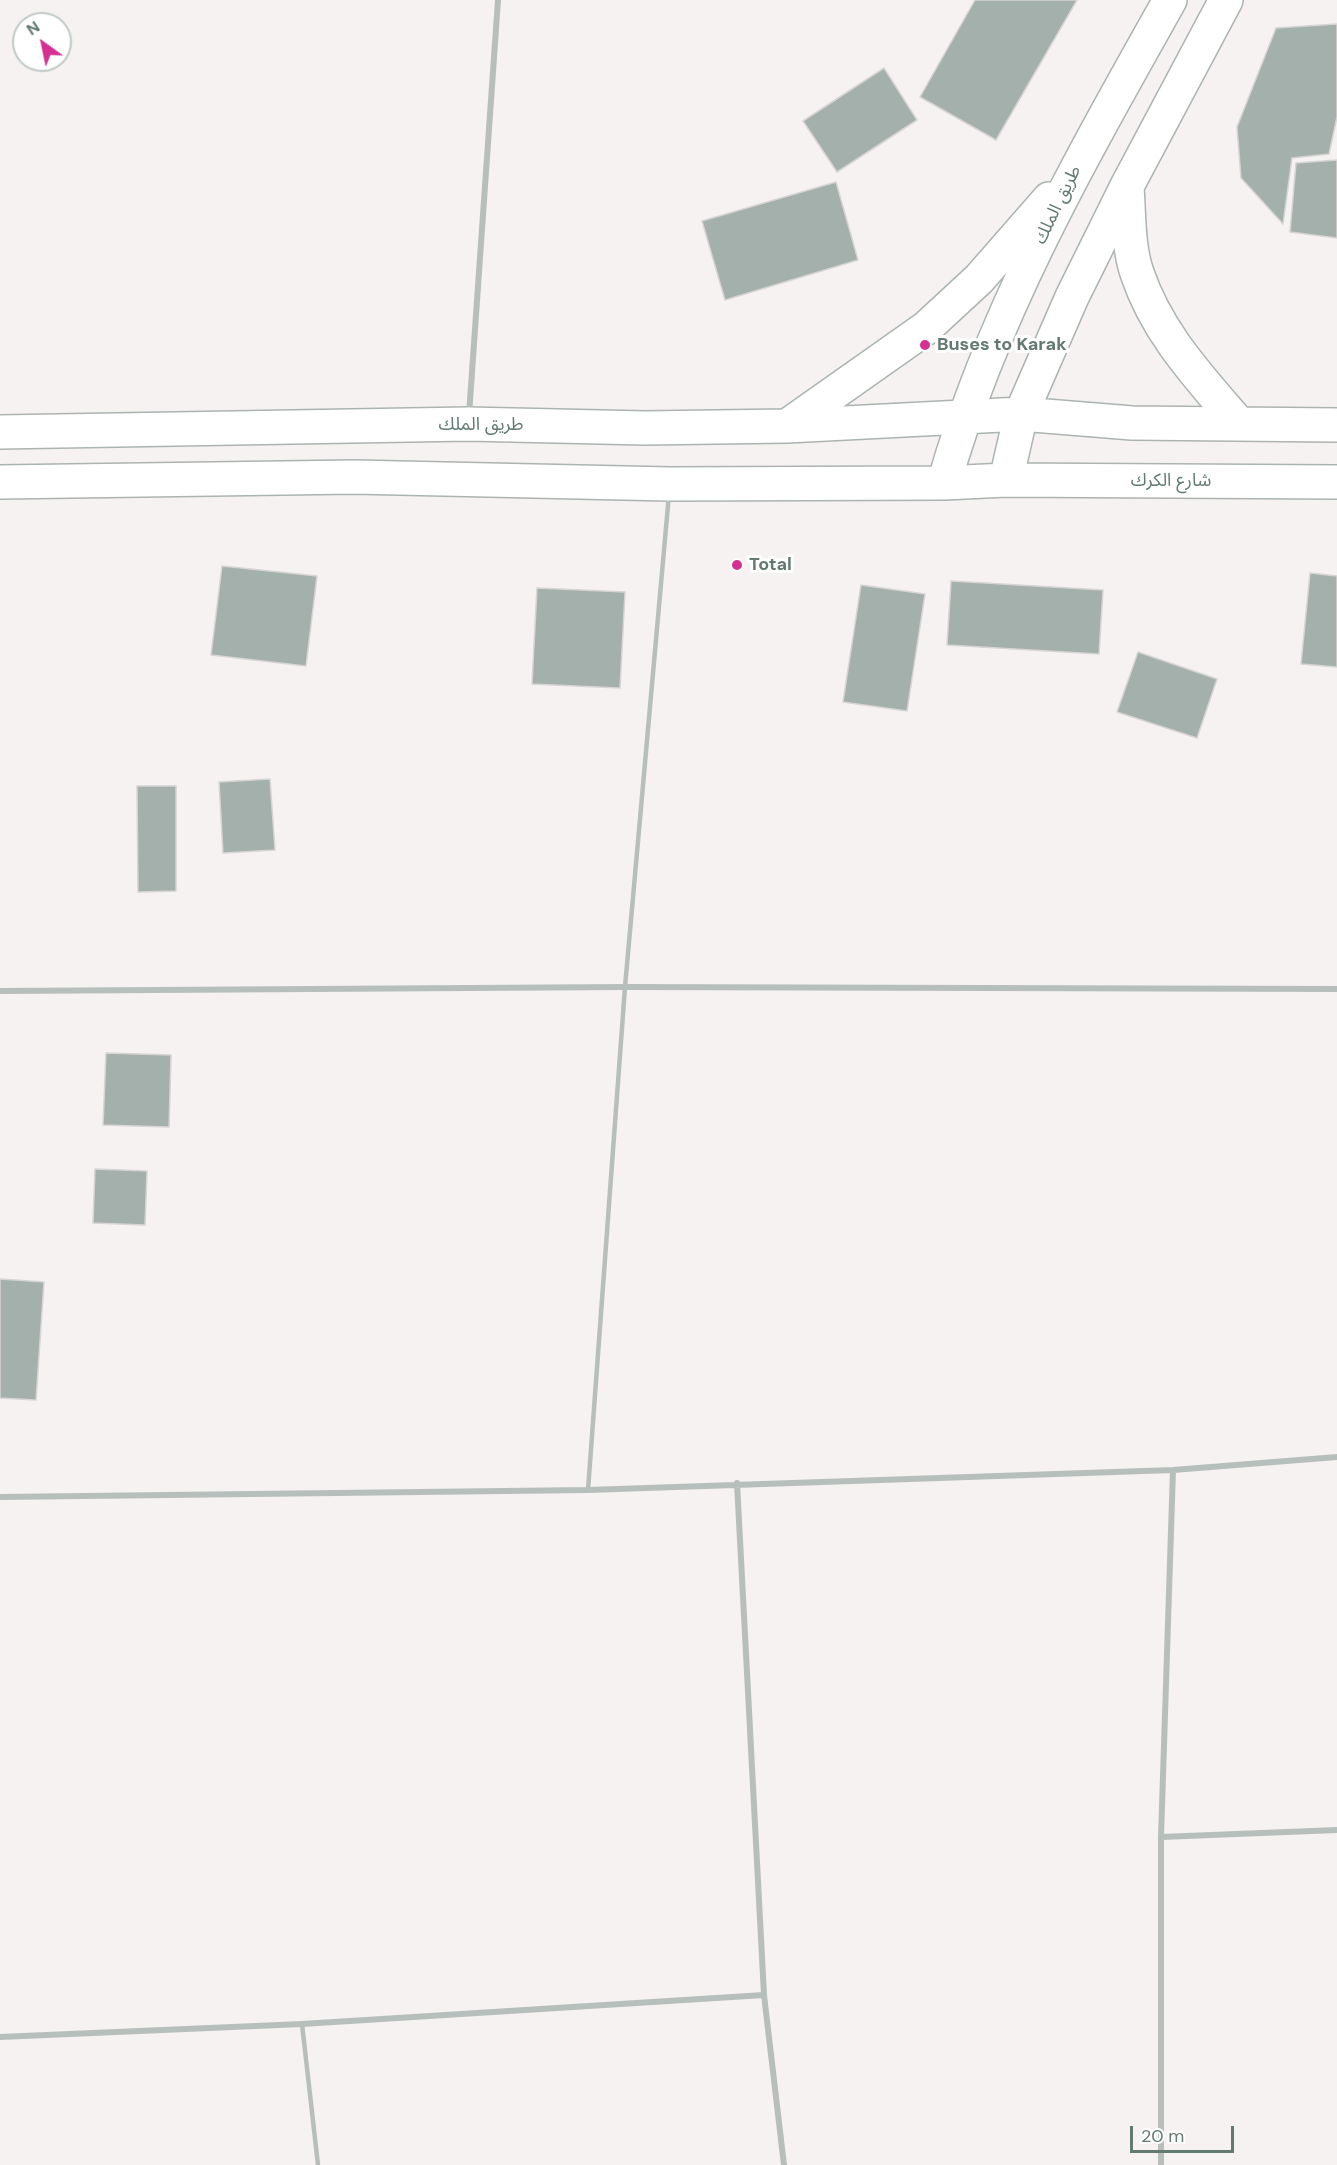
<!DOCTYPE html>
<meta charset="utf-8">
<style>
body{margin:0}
#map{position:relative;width:1337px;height:2165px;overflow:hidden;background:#f5f2f1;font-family:"DM Sans",sans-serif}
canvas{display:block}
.north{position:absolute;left:12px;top:12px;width:60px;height:60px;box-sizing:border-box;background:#fff;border:2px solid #c0cac6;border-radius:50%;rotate:327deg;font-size:16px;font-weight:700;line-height:24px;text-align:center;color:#627a71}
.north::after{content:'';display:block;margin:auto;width:21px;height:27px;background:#d63093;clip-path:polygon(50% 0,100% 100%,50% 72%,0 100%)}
.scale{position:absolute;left:1130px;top:2126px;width:104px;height:27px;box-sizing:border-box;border:3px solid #627a71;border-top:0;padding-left:8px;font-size:18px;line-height:21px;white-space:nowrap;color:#627a71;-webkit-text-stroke:4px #fff;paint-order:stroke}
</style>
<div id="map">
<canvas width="1337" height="2165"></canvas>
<div class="north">N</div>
<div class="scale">20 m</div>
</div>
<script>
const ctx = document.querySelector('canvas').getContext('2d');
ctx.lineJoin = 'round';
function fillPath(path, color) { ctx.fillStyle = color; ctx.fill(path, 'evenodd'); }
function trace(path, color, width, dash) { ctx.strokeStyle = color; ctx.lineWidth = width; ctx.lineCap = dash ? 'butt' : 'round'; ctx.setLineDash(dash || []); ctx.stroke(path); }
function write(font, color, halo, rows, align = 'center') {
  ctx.font = font + ' "DM Sans","Noto Sans Arabic",sans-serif'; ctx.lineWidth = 6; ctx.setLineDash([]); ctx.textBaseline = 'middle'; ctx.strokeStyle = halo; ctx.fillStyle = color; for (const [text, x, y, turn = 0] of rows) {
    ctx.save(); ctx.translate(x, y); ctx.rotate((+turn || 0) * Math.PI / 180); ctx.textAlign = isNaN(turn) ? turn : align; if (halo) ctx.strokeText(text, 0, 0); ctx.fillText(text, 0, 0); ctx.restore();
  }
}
const building = new Path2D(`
 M975,0H1077L996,140L920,97Z
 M1337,24V117L1329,154L1292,158L1283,224L1241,178L1237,127L1276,28Z
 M884,68L917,120L837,172L803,121Z
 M1337,160V238L1290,232L1296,163Z
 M836,182L858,260L725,300L702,221Z
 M222,566L317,576L306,666L211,655Z
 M1310,573L1337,576V667L1301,664Z
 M951,581L1103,590L1099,654L947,645Z
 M861,585L925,594L907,711L843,702Z
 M537,588L625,592L620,688L532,684Z
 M1138,652L1217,679L1197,738L1117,712Z
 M270,779L275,850L223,853L219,782Z
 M137,786H176V891L138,892Z
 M106,1053L171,1055L169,1127L103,1125Z
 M95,1169L147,1171L145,1225L93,1223Z
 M0,1279L44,1282L36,1400L0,1398Z`);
fillPath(building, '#a4b0ab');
trace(building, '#d6d4d4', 1.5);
const primary = new Path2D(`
 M1127,187C1129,215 1128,247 1137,273C1157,333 1199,377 1239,424
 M787,426L926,328L979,279L1049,199
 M0,432L468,424L645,428L787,426L1021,414L1132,423L1337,425
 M1006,480L1021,414L1072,297L1127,186L1226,0
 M0,482L354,477L669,484L944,483L1006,480L1337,482
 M944,483C993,311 1083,155 1170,0`);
trace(primary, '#abb4b1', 36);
trace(new Path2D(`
 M588,1490L625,987L669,494
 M302,2024L318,2165`), '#b7bfbc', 4.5);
trace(new Path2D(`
 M469,415L498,0
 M0,991L625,987L1337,989
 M737,1483L764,1995L784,2165
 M0,1497L588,1490L1173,1470L1337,1457
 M1161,1837L1337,1830
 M0,2037L302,2024L764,1995
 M1161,2165V1837L1173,1470`), '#b7bfbc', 6);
trace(primary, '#fff', 33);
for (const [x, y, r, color] of [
 [925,345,6,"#d63093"],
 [737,565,6,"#d63093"]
]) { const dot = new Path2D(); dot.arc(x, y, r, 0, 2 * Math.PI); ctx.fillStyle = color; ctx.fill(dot); trace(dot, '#fff', 2); }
write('18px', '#627a71', '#fff', [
 ["طريق الملك",1058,205,-64],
 ["طريق الملك",481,425],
 ["شارع الكرك",1171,481]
]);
write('bold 18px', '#627a71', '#fff', [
 ["Buses to Karak",937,345],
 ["Total",749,565]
], 'left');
</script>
